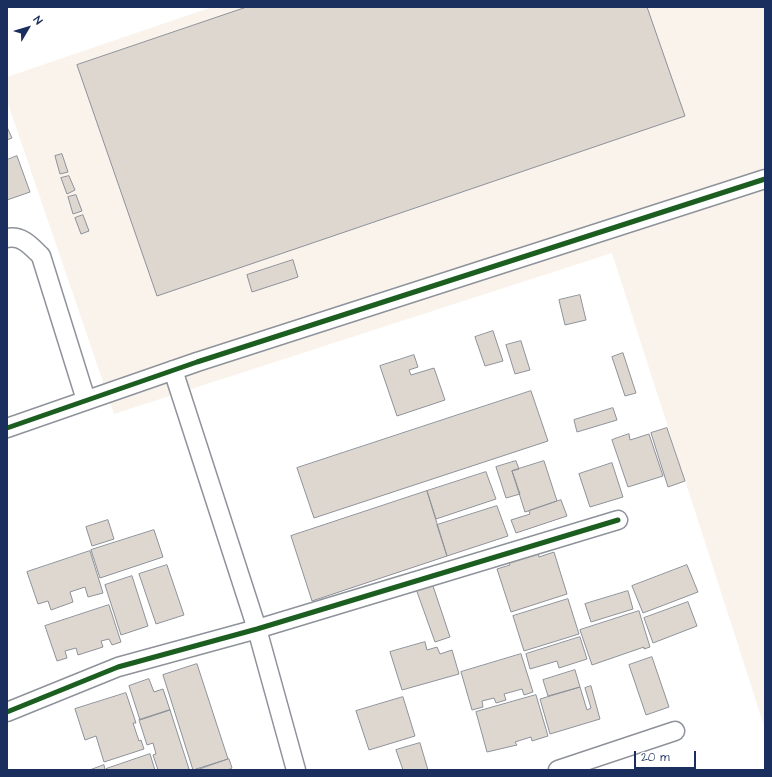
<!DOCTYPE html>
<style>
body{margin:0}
#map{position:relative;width:772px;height:777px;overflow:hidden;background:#fff;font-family:"Architects Daughter",sans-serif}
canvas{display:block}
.frame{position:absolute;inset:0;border:8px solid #1b2f5e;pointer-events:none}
.north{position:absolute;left:8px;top:8px;width:40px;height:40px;-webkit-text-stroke:3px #fff;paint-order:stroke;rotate:52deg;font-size:11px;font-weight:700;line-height:16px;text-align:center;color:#1b2f5e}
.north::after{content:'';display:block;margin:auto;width:14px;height:18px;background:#1b2f5e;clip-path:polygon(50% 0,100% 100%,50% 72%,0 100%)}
.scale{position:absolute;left:634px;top:751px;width:62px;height:18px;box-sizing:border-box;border:2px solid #1b2f5e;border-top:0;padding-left:5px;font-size:12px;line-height:14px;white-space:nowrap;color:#1b2f5e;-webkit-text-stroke:3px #fff;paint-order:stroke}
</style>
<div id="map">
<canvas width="772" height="777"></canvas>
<div class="frame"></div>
<div class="north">N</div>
<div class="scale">20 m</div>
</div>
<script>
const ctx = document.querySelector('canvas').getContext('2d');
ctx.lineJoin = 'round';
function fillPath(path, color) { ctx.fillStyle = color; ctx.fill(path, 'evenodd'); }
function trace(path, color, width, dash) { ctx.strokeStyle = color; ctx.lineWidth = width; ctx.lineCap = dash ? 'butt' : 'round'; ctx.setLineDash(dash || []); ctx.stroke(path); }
fillPath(new Path2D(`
 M212,7H765V729L612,253L114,414L7,101V77Z`), '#faf3ec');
const building = new Path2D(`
 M247,7H647L685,116L157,296L77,65Z
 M7,127L12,138L7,140Z
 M62,154L68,172L60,174L55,156Z
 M17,156L30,192L7,200V160Z
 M69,176L75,190L67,194L61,178Z
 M76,195L82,211L73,214L68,197Z
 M83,215L89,231L81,234L75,218Z
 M293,260L298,277L252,292L247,275Z
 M580,295L586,320L565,325L559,300Z
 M493,331L503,361L485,366L475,337Z
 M521,341L530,370L515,374L506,345Z
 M623,353L636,393L625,396L612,357Z
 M414,355L418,367L409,370L411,375L434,368L445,400L397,416L380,366Z
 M531,391L548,441L314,518L297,468Z
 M613,408L617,420L577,432L574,420Z
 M667,428L685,481L668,487L651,433Z
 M629,434L630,440L649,434L663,476L628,487L612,440Z
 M516,461L519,469L512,471L520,494L506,498L496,467Z
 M544,461L557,501L525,512L512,471Z
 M612,463L623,497L590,507L579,474Z
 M486,472L496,499L436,519L427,491Z
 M427,491L447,556L312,601L291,536Z
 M561,500L567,516L516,533L511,520L530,514L529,511Z
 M497,506L508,536L447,556L437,525Z
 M108,520L114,539L92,546L86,527Z
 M154,530L163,557L100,578L91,550Z
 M537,549L539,557L554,552L567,594L511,612L497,569L510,565L508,558Z
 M90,551L103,593L88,597L85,587L70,592L73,602L51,610L48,601L38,604L27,572Z
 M167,565L184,615L156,624L139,574Z
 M687,565L698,592L643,613L632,586Z
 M132,576L148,626L121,635L105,585Z
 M432,583L450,637L435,642L416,589Z
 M628,591L633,609L591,622L585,604Z
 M568,599L579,634L524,651L513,616Z
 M688,602L697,626L653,643L644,618Z
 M109,605L121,642L112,645L109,639L101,641L103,647L78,655L76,648L65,651L67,658L57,661L45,626Z
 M639,611L650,647L644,649V647L592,665L580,630Z
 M580,637L587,659L559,668L557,661L530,669L526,654Z
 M425,642L427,650L437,647L440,654L452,650L459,674L402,690L390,652Z
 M521,654L533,692L524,695L522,689L504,694L506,700L496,703L494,698L482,701L483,707L472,710L461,672Z
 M652,657L669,707L646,715L629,665Z
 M197,664L228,759L193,770L163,675Z
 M575,670L580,687L548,696L543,680Z
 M149,679L154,692L163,689L170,710L140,720L129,686Z
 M591,686L600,719L550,734L540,699L580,687L587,710L591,708L585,688Z
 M126,693L136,723H133L139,741L141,740L144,749L104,762L96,736L85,740L75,709Z
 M536,695L548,736L532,741L531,737L515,742L517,745L487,752L476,712Z
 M403,697L415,736L369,750L356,711Z
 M170,710L189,769L185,770H158L153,755L156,754L153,743L147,745L139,720Z
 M420,743L428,770H403L396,750Z
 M150,754L155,770H106V769Z
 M229,759L232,768L228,770H197Z
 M104,765L105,770H90Z`);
fillPath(building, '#ded7cf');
trace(building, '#8e929a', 1);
const street = new Path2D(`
 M7,238C22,235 31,246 41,256L86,400
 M173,370L257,629L296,770
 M7,428L197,362L765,179
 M7,712L118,667L257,629L618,520
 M558,770L675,731`);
trace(street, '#8e929a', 21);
trace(street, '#fff', 18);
trace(new Path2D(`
 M7,428L197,362L765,179
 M7,712L118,667L257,629L618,520`), '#1b5e20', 5);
</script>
